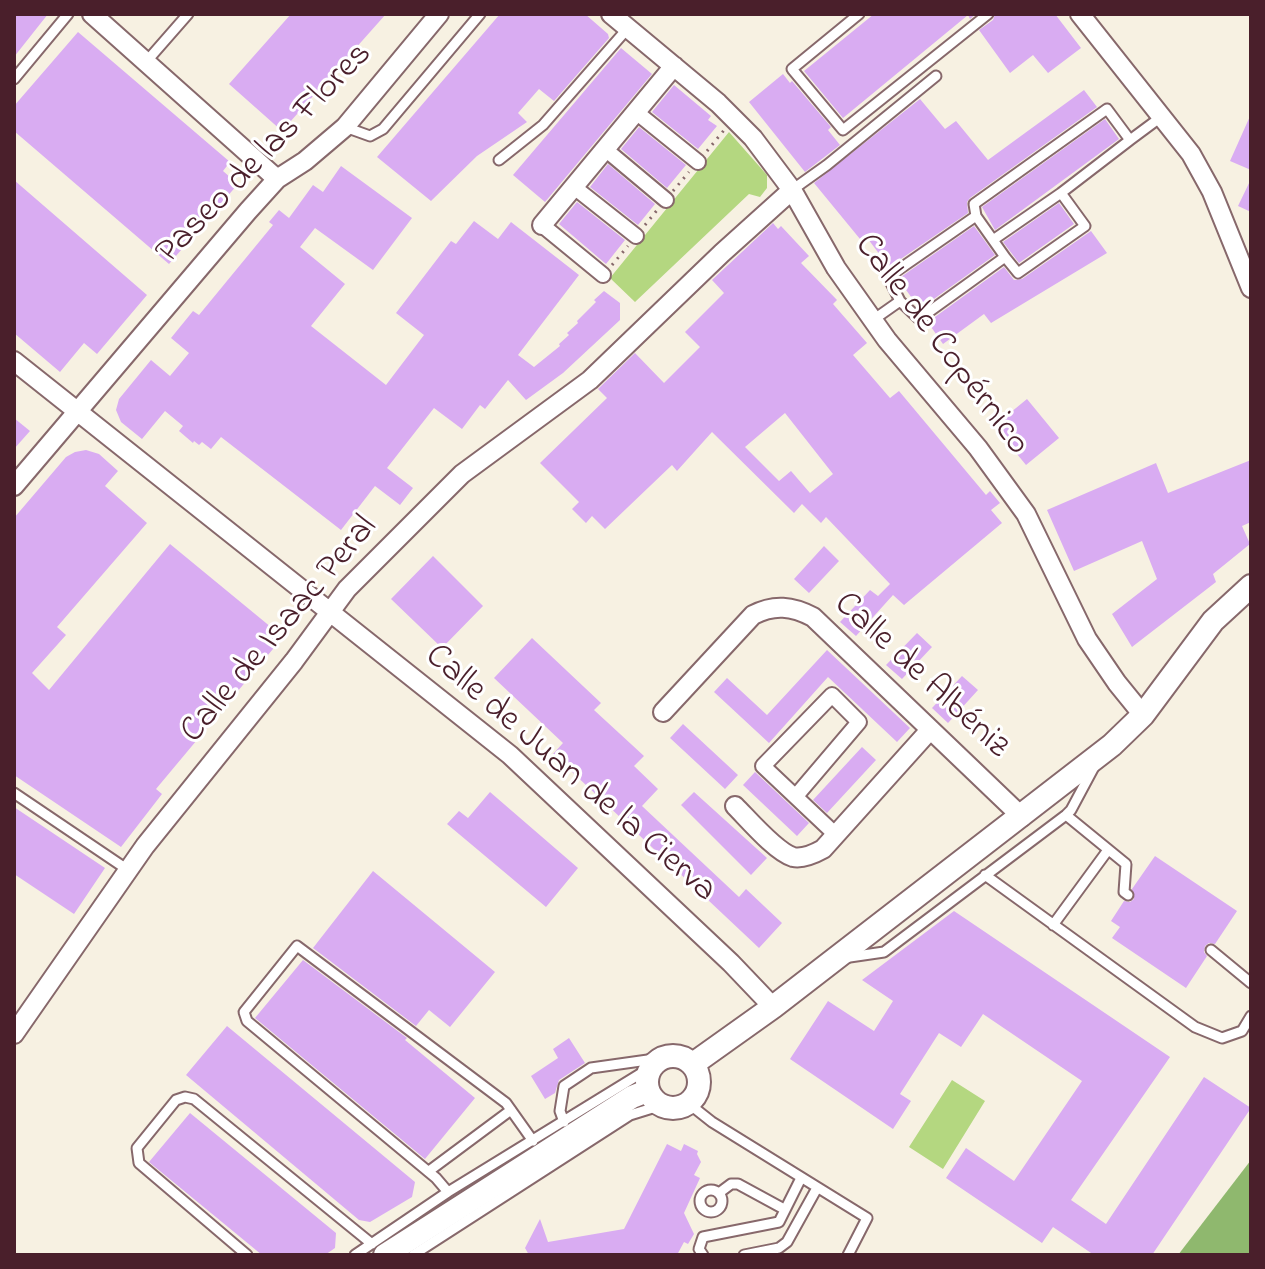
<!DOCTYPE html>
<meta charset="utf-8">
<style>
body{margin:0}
#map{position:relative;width:1265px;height:1269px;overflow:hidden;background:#f7f1e2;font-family:"Indie Flower",sans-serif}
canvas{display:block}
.frame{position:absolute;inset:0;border:16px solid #4a1f2b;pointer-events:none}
</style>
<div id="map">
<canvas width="1265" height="1269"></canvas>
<div class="frame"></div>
</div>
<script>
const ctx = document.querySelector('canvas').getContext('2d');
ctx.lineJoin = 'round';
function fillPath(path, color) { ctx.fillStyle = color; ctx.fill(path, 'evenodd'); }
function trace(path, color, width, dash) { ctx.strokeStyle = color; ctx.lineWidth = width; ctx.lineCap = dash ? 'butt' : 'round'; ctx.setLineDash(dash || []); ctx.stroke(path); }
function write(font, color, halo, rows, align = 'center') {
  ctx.font = font + ' "Indie Flower",sans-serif'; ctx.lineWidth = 6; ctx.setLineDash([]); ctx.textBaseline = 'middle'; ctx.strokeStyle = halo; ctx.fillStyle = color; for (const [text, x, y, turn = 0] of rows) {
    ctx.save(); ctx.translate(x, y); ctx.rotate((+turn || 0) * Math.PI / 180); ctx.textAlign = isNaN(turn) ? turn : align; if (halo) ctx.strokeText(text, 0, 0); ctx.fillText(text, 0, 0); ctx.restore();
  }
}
fillPath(new Path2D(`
 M729,132L767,175V188L760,197L749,194L635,302L610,278Z
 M952,1080L985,1101L943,1169L909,1147Z`), '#b4d780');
fillPath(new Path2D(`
 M1251,1160V1255H1178Z`), '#8fb86e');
fillPath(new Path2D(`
 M14,14H48L14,57Z
 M291,14H386L282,131L229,84Z
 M500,14H585L608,34L609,38L554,101L539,89L518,113L527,122L477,156L431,201L377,157Z
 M874,14H976L970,19L968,15L843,118L804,71Z
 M995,14H1055L1081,48L1048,73L1033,55L1010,73L979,30L993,20Z
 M78,32L230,162L223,171L238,184L169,264L14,131V106Z
 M621,48L652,74L545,202L513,175Z
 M783,74L790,83L792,81L831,127L828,130L840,145L805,172L749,102Z
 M674,85L711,116L708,120L717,126L698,149L652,112Z
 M1084,90L1097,107L970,198L967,202L968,213L889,267L865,235L860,239L814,183L920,99L945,129L956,121L988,160Z
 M1251,114V170L1230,161Z
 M1105,119L1119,139L995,230L982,207Z
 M639,127L686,165L667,188L621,149Z
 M608,164L655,204L638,225L590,187Z
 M341,166L412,218L373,270L315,228L300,247L345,284L311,326L386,385L424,335L396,313L451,241L456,244L474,221L498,239L511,222L579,275L518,355L534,367L560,346L559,344L569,335L567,333L578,323L577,321L596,302L594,300L604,291L620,303V320L563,373L526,400L508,380L485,409L480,405L462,429L434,408L387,468L413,488L400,505L375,486L341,530L221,437L211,449L202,442L199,445L194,441L193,443L179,431L183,426L165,411L142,439L121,422L116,410L119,399L151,360L170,376L189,353L171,338L193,311L199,315L273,225L269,222L279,210L289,218L313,185L323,192Z
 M1251,179V212L1238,206Z
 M14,180L147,295L97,354L84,343L60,372L14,333Z
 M577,202L625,240L606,264L559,224Z
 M1059,203L1074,224L1019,263L1003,242Z
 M773,223L778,229L781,226L809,256L801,263L837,300L833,304L867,343L853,355L890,398L899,391L986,495L990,491L1000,503L991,510L1002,523L904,605L893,595L856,636L840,622L870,590L878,596L890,584L826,517L821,523L802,504L794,513L712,432L677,471L672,465L605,529L592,516L586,523L572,509L579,502L540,463L607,398L598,389L635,353L664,383L700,347L685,332L724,293L712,280ZM785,413L833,474L810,493L791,471L779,481L745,447Z
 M974,226L995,255L920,309L898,279Z
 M1091,231L1107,253L991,323L984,314L943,344L929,324L928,322L1004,267L1014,280L1022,279Z
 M1027,399L1059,438L1026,465L994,426Z
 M14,418L30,431L14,449Z
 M86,450L99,454L118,471L105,486L147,523L57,627L66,635L32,673L49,690L170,544L283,637L156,789L162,794L121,847L14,775V518L66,457L75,452Z
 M1251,460V522L1242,526L1250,544L1213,574L1216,582L1132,647L1112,614L1157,579L1142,541L1074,571L1047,510L1156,463L1168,493Z
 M824,546L839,561L809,593L794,579Z
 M433,556L483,606L442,648L391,599Z
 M917,633L932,647L902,679L886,665Z
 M532,638L601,703L594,710L644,756L634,766L658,789L642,806L739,897L746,889L782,923L759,948L553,754L563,743L494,678Z
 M827,650L910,728L897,742L828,677L769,743L714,692L727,678L767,715Z
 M962,676L978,690L948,723L932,708Z
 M683,724L738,775L725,789L670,738Z
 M862,747L876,760L827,813L813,800Z
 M755,772L809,823L797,836L743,785Z
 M490,792L578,868L546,907L447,824L459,811L468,818Z
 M694,792L767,858L751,875L681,805Z
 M14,807L105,868L74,914L14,874Z
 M1155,856L1237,911L1215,944L1209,943L1205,946L1204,952L1207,956L1186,988L1112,938L1120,927L1111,921L1124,901L1130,902L1134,899L1132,889Z
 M373,871L495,972L450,1027L429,1010L416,1026L313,948Z
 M954,911L1170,1057L1071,1200L1106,1224L1204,1077L1251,1108L1152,1255H1094L1053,1227L1042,1243L946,1178L966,1148L1014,1181L1082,1081L983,1014L961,1047L939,1033L900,1094L911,1101L893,1129L790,1059L828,1001L874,1031L893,1001L862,980Z
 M303,960L407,1038L405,1040L475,1098L425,1159L255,1018Z
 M227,1026L415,1182L412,1197L370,1222L359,1220L186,1075Z
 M569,1038L585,1063L559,1080L555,1093L545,1099L531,1076L558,1058L553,1049Z
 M190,1113L336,1233L335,1248L325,1255H262L149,1162Z
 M667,1144L681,1151L684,1144L698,1151L697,1154L701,1162L694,1175L700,1178L684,1213L694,1234L688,1244L684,1242L677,1255H529L525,1248L540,1219L548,1242L624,1229Z`), '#d9acf2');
const service = new Path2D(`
 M859,14L792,69L843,130L988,14
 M146,62L188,14
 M14,79L68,14
 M345,127L370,136L383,129L480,14
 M1130,140L1161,117
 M499,160L543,125L628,28
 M792,190L827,165L936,76
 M976,216L1005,257
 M993,240L1061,193
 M873,320L900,301L888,277L976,216L974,204L1107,109L1130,140L1061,193L1085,226L1018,273L1005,257L919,319L900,301
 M14,793L128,870
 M1066,815L1126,864L1124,892L1128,895
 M985,875L1195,1027L1222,1038L1242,1031L1251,1016
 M1053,925L1108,850
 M1211,950L1251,983
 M843,958L884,952L1066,815L1071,810L1094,767
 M688,1103L712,1122L867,1218L848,1255
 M564,1122L560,1111L564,1086L591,1068L669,1057
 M429,1171L511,1110
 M700 1201a11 11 0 1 1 22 0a11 11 0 1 1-22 0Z
 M448,1192L436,1178L247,1021L244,1012L297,946L506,1103L533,1141
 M719,1193L731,1184H738L784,1209
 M247,1255L139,1163L137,1148L176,1100L185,1097L194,1099L372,1244
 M355,1255L448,1192L653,1066
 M413,1255L630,1115L659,1106
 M703,1255L699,1249L703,1237L779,1222L801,1178
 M744,1255L779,1248L787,1242L817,1188`);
const pedestrian = new Path2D(`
 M636,112L698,162
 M605,149L666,200
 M574,187L636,236
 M542,225L603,275
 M796,796L859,722L832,695L763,766L836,835`);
const minor = new Path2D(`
 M92,14L277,179
 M611,14L718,103L753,138L792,190L836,268L887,340L978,448L1026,514L1087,639L1117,683L1143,715
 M1080,14L1191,154L1212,192L1251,288
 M542,225L674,66
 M14,361L510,755L731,963L773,1007
 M14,486L248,211L277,179L305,161L345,127L439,14
 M663,712L753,615C774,604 792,606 813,617L1022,817
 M735,806C748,819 776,852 793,857C803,859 814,854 823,849L930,730
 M14,1034L145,846L294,661L347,589L462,474L590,380L722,253L792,190`);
const tertiary = new Path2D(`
 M647 1082a26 26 0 1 1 52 0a26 26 0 1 1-52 0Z
 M693,1064L773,1007L1112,745L1143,715L1213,621L1251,586
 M385,1255L632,1097L647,1091`);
trace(service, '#87686b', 13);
trace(pedestrian, '#87686b', 18);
trace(minor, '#87686b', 22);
trace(tertiary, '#87686b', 26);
trace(new Path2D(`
 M707,151L725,129
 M673,191L689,172
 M645,225L658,209
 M612,265L628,246`), '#87686b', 3, [2, 6]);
trace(service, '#fff', 9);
trace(pedestrian, '#fff', 14);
trace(minor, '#fff', 18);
trace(tertiary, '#fff', 22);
write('36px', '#4a1f2b', '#fff', [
 ["Paseo de las Flores",266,155,-46],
 ["Calle de Copérnico",940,346,53],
 ["Calle de Isaac Peral",281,631,-50],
 ["Calle de Albéniz",920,677,43],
 ["Calle de Juan de la Cierva",569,775,41]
]);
</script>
